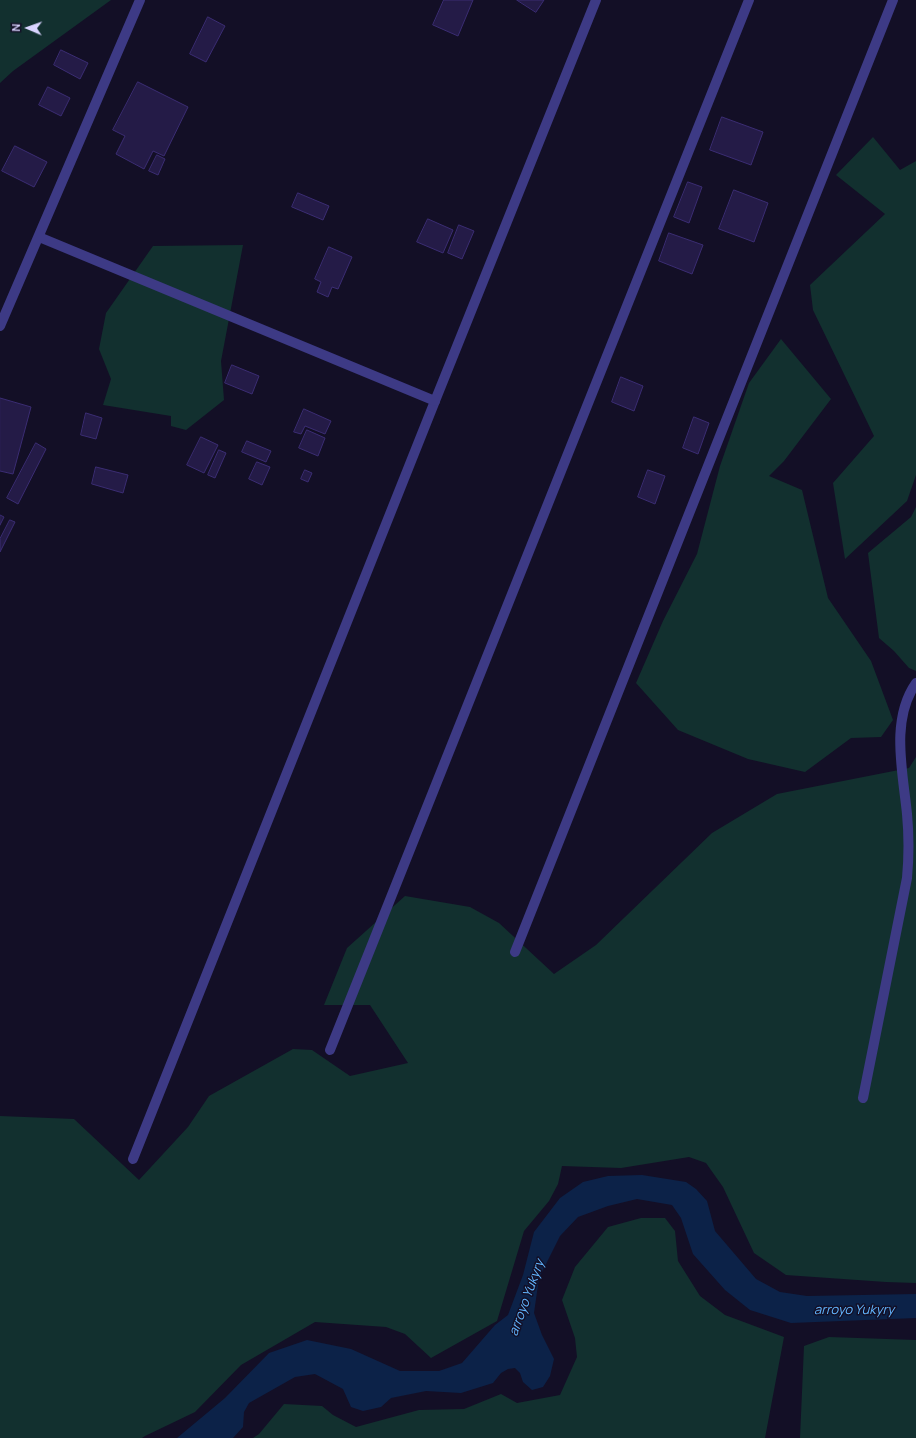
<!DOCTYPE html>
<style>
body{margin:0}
#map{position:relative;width:916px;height:1438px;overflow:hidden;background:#130f26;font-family:Manrope,sans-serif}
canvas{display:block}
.north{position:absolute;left:8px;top:8px;width:40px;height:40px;-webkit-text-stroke:3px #130f26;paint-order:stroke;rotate:272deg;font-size:11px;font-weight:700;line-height:16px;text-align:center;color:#d9d4ff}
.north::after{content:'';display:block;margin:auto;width:14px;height:18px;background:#d9d4ff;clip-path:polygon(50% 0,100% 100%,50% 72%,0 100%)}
</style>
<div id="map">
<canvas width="916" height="1438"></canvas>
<div class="north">N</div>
</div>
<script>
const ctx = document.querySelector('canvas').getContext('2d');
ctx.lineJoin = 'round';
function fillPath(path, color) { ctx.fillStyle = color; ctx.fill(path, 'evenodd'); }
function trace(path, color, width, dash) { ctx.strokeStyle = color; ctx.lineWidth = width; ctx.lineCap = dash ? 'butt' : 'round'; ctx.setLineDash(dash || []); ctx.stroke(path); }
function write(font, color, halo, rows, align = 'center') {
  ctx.font = font + ' Manrope,sans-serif'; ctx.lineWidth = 3; ctx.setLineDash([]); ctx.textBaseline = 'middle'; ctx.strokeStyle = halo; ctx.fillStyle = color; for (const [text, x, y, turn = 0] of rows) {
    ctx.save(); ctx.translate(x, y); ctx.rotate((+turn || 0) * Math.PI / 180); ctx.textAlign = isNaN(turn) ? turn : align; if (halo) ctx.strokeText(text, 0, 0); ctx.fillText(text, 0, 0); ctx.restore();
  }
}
fillPath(new Path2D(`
 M0,0H111L13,71L0,83Z
 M873,137L900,170L916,161V475L907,501L845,559L833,483L874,436L813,310L810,285L885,214L836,175Z
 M243,245L221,361L224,400L186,430L171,426V416L103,405L111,379L99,349L106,313L153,246Z
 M781,339L831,399L784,461L769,476L802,490L828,598L871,661L893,720L881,737L851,738L805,772L748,759L678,730L636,683L663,621L697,554L720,466L749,383Z
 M916,507V671L909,668L894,651L879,638L868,553L911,517Z
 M916,757V1283L886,1282L786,1275L754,1253L723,1187L706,1163L689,1157L621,1168L562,1166L558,1184L549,1201L524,1231L497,1321L431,1358L405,1334L386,1327L315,1322L241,1365L195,1412L145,1436L142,1438H0V1116L74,1119L139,1180L188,1127L209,1096L293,1049L312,1050L350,1076L408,1063L370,1005H324L347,948L405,896L470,907L499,923L554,974L596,945L712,833L777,794L909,768Z
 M641,1218H665L675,1231L678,1261L700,1296L725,1315L784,1337L765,1438H253L259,1434L284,1404L322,1406L333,1415L356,1427L419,1410L464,1409L501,1394L517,1403L560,1395L577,1357L575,1338L562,1300L575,1267L608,1227Z
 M829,1337L916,1340V1438H800L804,1346Z`), '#12302f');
fillPath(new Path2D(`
 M642,1175L686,1182L696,1189L707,1201L715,1231L756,1279L780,1292L807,1296L916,1294V1318L791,1323L750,1310L725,1290L693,1254L681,1218L672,1205L637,1199L608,1206L578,1217L560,1236L539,1278L534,1313L542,1335L554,1359L550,1376L543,1387L532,1390L523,1382L520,1373L515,1368L508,1369L501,1373L493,1383L461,1393L426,1391L391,1398L381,1407L363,1411L351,1407L343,1389L315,1374L295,1377L249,1403L244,1412L243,1427L233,1438H177L225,1398L269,1353L307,1340L351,1349L400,1371H439L462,1363L495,1325L508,1315L523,1275L534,1232L560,1198L583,1182L608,1176Z`), '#0c2248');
const building = new Path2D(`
 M444,0H473L458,36L433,25Z
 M517,0H544L536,12Z
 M208,17L225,26L206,62L190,54Z
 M61,50L88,63L80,79L54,65Z
 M138,82L188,107L164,156L153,151L144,169L116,154L125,136L113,130Z
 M48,87L70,98L61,116L39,105Z
 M722,117L763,132L751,165L710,150Z
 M15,146L47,162L34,187L2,171Z
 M157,155L165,159L158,175L149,171Z
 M688,182L702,187L689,223L674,217Z
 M734,190L768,203L754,242L719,229Z
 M298,193L329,206L323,220L292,207Z
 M428,219L453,230L443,253L417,242Z
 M459,225L474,231L462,259L448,253Z
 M669,233L703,245L692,274L659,261Z
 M329,247L352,257L338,289L332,287L328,297L317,292L321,282L315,279Z
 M232,365L259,376L252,394L225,383Z
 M621,377L643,386L634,411L612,402Z
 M0,398L31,407L13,474L0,471Z
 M304,409L331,421L325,434L305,426L301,434L294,432Z
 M86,413L102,418L96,439L81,435Z
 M694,417L709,423L698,454L683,448Z
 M307,430L325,438L318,456L299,448Z
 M201,437L218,445L204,473L187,465Z
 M247,441L271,451L266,462L242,452Z
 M36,443L46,449L18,504L7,498Z
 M219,450L226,453L215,478L208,475Z
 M257,462L270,467L262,485L249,479Z
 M96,467L128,475L123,493L92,484Z
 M305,470L312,473L308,482L301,479Z
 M648,470L665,476L655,504L638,497Z
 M0,515L4,517L0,525Z
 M10,520L15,522L0,552V539Z`);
fillPath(building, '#241b47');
trace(building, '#3b2d73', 1);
trace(new Path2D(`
 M330,1050L749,0
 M863,1098L907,878C909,856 909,835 907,814C903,772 890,720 916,683
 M133,1159L435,401`), '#3d3a85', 10);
trace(new Path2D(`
 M39,237L435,401L596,0
 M0,326L140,0
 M515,952L893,0`), '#3d3a85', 10);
write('italic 13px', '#62b6ff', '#130f26', [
 ["arroyo Yukyry",527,1298,-70],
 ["arroyo Yukyry",854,1310]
]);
</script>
